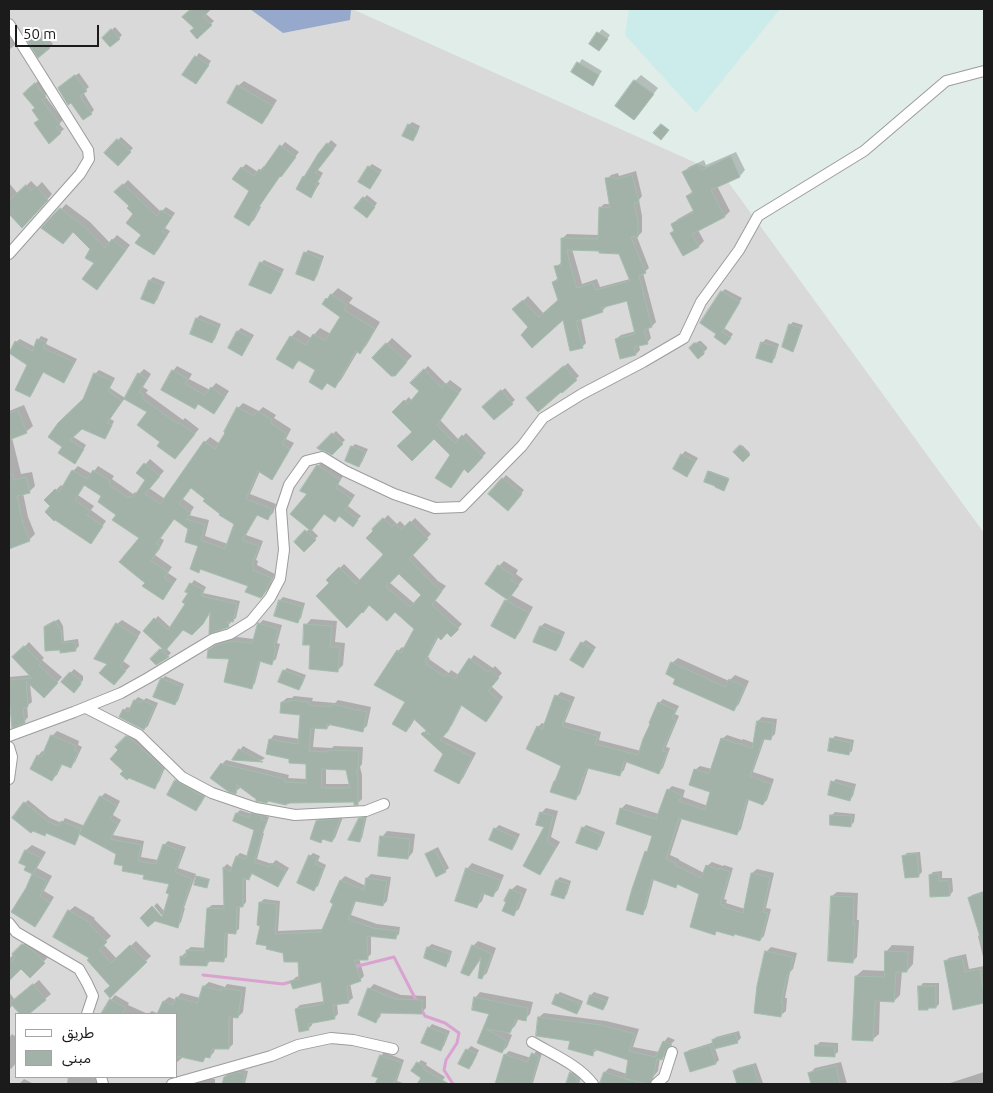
<!DOCTYPE html>
<meta charset="utf-8">
<style>
body{margin:0}
#map{position:relative;width:993px;height:1093px;overflow:hidden;background:#e1ede8;font-family:Ubuntu,"Noto Sans Arabic",sans-serif}
canvas{display:block}
.frame{position:absolute;inset:0;border:10px solid #1b1b1b;pointer-events:none}
.legend{position:absolute;left:15px;top:1013px;width:162px;height:65px;box-sizing:border-box;background:#fff;border:1px solid #a4a4a4;margin:0;padding:6px 9px;list-style:none;font-size:15px;color:#1b1b1b}
.legend li{display:flex;align-items:center;gap:10px;height:25px}
.legend b{width:25px;border:1px solid #a4a4a4}
.scale{position:absolute;left:15px;top:25px;width:84px;height:22px;box-sizing:border-box;border:2px solid #1b1b1b;border-top:0;padding-left:6px;font-size:15px;line-height:18px;white-space:nowrap;color:#1b1b1b;-webkit-text-stroke:4px #fff;paint-order:stroke}
</style>
<div id="map">
<canvas width="993" height="1093"></canvas>
<div class="frame"></div>
<ul class="legend">
<li><b style="height:6px;background:#fff"></b>طريق</li>
<li><b style="height:14px;background:#a3b2a9"></b>مبنى</li>
</ul>
<div class="scale">50 m</div>
</div>
<script>
const ctx = document.querySelector('canvas').getContext('2d');
ctx.lineJoin = 'round';
function fillPath(path, color) { ctx.fillStyle = color; ctx.fill(path, 'evenodd'); }
function trace(path, color, width, dash) { ctx.strokeStyle = color; ctx.lineWidth = width; ctx.lineCap = dash ? 'butt' : 'round'; ctx.setLineDash(dash || []); ctx.stroke(path); }
fillPath(new Path2D(`
 M9,9H352L723,175L984,533V1084H9ZM16,1014H176V1077H16Z`), '#d8d9d8');
fillPath(new Path2D(`
 M629,9H780L696,113L625,35Z`), '#ccebeb');
fillPath(new Path2D(`
 M250,9H351L350,20L283,33Z`), '#96a8cb');
fillPath(new Path2D(`
 M192,9H209L205,13L214,21L197,37L195,28L184,17Z
 M115,27L122,35L111,46L103,38Z
 M9,28L22,39L9,50Z
 M602,29L610,35L602,47L590,44Z
 M40,30L53,44L39,56L29,40Z
 M199,53L211,61L196,83L184,75Z
 M582,59L602,71L593,84L573,72Z
 M79,73L89,87L83,92L94,110L91,113L62,85Z
 M641,75L658,88L639,114L634,119L617,106L635,81Z
 M39,80L49,92L45,96L63,120L59,124L64,129L50,142L40,120L36,107L28,90Z
 M244,81L277,100L267,117L262,122L238,86Z
 M412,122L420,126L416,136L412,139L409,125Z
 M121,137L133,148L118,164L106,153Z
 M331,140L337,145L318,170L323,173L318,182L320,183L311,196L298,188L319,155Z
 M285,142L299,152L281,175L259,206L261,207L254,220L249,224L251,191L242,168L246,164L258,172L264,166L265,167Z
 M736,152L745,170L740,176L717,186L730,211L725,216L698,230L704,241L699,246L683,254L672,225L678,219L694,210L687,196L693,191L684,172L689,167L704,160L706,165Z
 M372,164L382,170L373,184L370,188L369,167Z
 M636,171L642,196L639,200L642,216V232L637,237L649,268L643,273L656,322L652,326L648,327L651,338L647,343L639,345L640,350L636,354L616,339L621,335L636,331L628,300L606,305V307L602,311L581,318L586,343L582,347L564,317L530,327L514,310L528,296L544,314L559,300L553,282L558,278L556,267L562,262L563,238L567,234L599,235L600,208L604,204H611L607,179L611,175L618,173L619,176ZM572,249H600L620,253L630,279L600,287L597,279L582,284Z
 M128,180L161,212L166,207L175,213L165,228L170,231L158,250L153,254L142,235L131,206L116,192Z
 M31,181L37,187L42,182L52,194L23,227L9,213V183L18,194Z
 M367,195L377,203L370,213L364,198Z
 M66,204L90,222L110,243L117,235L130,245L102,283L91,248L73,231L43,228Z
 M308,250L324,256L317,276L314,279L305,253Z
 M264,260L284,269L274,290L271,293L261,263Z
 M153,277L165,282L157,300L154,303L142,298L150,280Z
 M338,288L353,298L349,303L380,322L366,346L359,352L358,351L341,380L335,386L328,382L322,388L317,370L300,360L293,367L278,359L291,337L298,330L311,338L320,328L331,334L342,317L327,299Z
 M725,289L742,298L724,328L733,334L728,341L718,333L722,292Z
 M200,315L221,324L215,339L212,342L191,333L197,318Z
 M793,322L803,325L795,348L793,350L790,325Z
 M241,328L254,335L245,351L242,354L238,331Z
 M41,336L48,339L46,344L77,359L67,378L64,381L44,371L33,392L30,396L29,364L16,342L20,339L35,347L38,340Z
 M392,338L412,356L400,369L374,358Z
 M766,339L779,344L775,358L771,361L762,343Z
 M699,341H701L707,347V349L698,357L690,348Z
 M568,363L579,376L562,391L531,395Z
 M177,366L192,374L189,379L210,390L216,383L229,391L218,408L214,413L199,403L195,408L173,371Z
 M428,366L446,384L450,380L462,389L440,420L459,440L466,433L486,453L468,471L465,468L455,483L451,487L452,455L434,437L414,432L394,412L409,397L412,401L421,391L412,383Z
 M144,369L151,374L143,387L148,390L146,393L183,420L185,418L199,429L179,452L162,442L149,411L125,398L110,419L114,421L108,434L105,438L81,427L72,436L86,445L78,459L60,453L95,374L99,370L115,378L110,388L125,398L139,374Z
 M505,388L515,400L494,419L487,404Z
 M243,403L259,411L263,407L276,415L274,418L291,429L286,439L294,443L276,473L272,478L260,471L250,494L276,504L273,513L268,518L258,514L246,535L263,541L256,560L258,561L257,565L275,574L269,588L261,597L250,585L201,568L199,571L200,545L190,529L175,518L160,538L164,540L159,550L155,555L172,567L168,573L177,579L167,593L163,598L146,582L141,538L118,514L103,496L85,485L78,495L94,506L91,510L106,521L95,537L52,506L46,500L61,485L63,487L73,471L78,466L92,474L98,466L114,476L112,479L133,494L135,492L137,494L147,480L138,473L150,459L164,471L149,488L165,499L205,442L210,437L220,444L238,408ZM192,487L206,498L221,514L236,523L228,544L205,536L209,520L189,515L194,507L183,499Z
 M24,405L33,426L27,431L12,438L21,474L32,472L35,486L29,492L23,493L28,517L35,534L29,540L9,548V408V411Z
 M336,431L345,440L332,453L319,448Z
 M355,444L368,449L362,462L359,466L352,447Z
 M742,445L750,453L743,460L735,452Z
 M685,451L698,458L690,472L687,475L682,455Z
 M321,463L343,476L338,484L355,495L348,506L361,516L356,521L340,515L325,513L311,529L318,536L304,550L296,542L310,528L309,494L318,466Z
 M710,471L729,478L724,489L709,472Z
 M506,475L524,490L511,506L490,494Z
 M388,515L397,524L400,521L406,527L415,518L431,534L412,554L438,581L446,586L435,600L462,624L451,636L447,632L439,636L428,657L430,658L429,659L449,673L451,670L459,675L474,655L493,668L495,666L502,673L491,686L503,697L490,717L486,721L462,705L452,725L442,736L476,753L463,778L458,782L445,754L423,734L426,730L415,719L410,727L406,731V702L398,651L402,647L404,648L415,629L395,611L370,604L331,583L328,580L344,564L361,581L385,554L374,529ZM399,572L422,595L415,604L389,582Z
 M504,561L518,570L516,574L523,579L511,595L533,607L520,632L515,638L492,625L508,598L499,566Z
 M194,580L206,587L203,593L240,601L236,618L232,621H231V622L227,627L212,610L206,619L192,634L183,629L166,648L171,653L168,656L152,659L163,647L145,631L158,616L171,628L187,603L189,593L187,591Z
 M283,597L305,603L301,618L298,621L276,615L280,600Z
 M59,619L63,626L64,641L78,639L79,646L76,649L62,651L45,628L48,625Z
 M311,619L337,621L335,642L345,643L343,665L338,670L312,644L306,625Z
 M122,620L141,632L123,661L130,666L118,679L117,624Z
 M263,620L282,625L277,643L280,644L276,659L271,663L261,660L255,683L251,688L231,658L209,651L213,646L221,642L237,637L254,639L259,624Z
 M545,623L565,632L559,647L556,650L535,641L541,626Z
 M586,640L596,647L583,666L582,643Z
 M29,642L44,658L42,660L62,677L44,697L30,684L32,702L27,706L28,717L24,722L9,692V677L31,675L14,657Z
 M678,658L729,681L735,675L749,681L739,704L733,710L677,678L672,663Z
 M287,668L306,675L302,685L299,689L284,671Z
 M74,669L83,676V680L77,688L63,682Z
 M165,676L184,684L178,701L174,704L162,679Z
 M561,692L575,697L565,722L601,732L599,740L641,751L659,703L663,699L679,706L675,714L679,716L666,747L670,748L663,768L659,772L627,761L624,770L620,774L589,767L580,794L576,798L558,778L562,766L538,727L542,723L545,724L557,696Z
 M294,696L313,698L312,701L335,703L338,700L371,707L367,726L362,730L331,724L327,728L315,727L313,747L332,748L334,746L363,747L362,764L360,767L362,775V799L358,803L355,801H290L240,786V788L235,792L222,764L226,760L289,775L288,778L307,779V763L290,758L270,740L274,735L300,739L302,714L282,702L287,698H292ZM326,768L346,769L350,784H326Z
 M138,697L144,700L146,698L158,703L148,726L144,729L124,710L127,707L131,708L135,700Z
 M762,717L777,719L775,734L770,739L765,738L753,772L774,779L767,800L763,804L749,799L741,829L737,834L682,818L670,855L679,859V860L704,873L707,866L712,862L723,866L724,865L733,868L724,899L727,900L726,903L745,909L752,873L757,869L774,873L766,908L771,909L764,936L760,940L735,933L733,935L718,930L715,933L700,894L679,883L675,887L654,879L646,909L642,913L646,852L649,849L654,835L617,823L622,808L626,804L659,814L668,790L672,786L685,790L683,797L708,806L712,791L695,770L700,766L712,769L722,739L727,735L742,740L743,739L754,743L758,721Z
 M57,731L79,741L78,745L82,747L75,762L71,766L63,763L57,775L52,779L38,756L42,751L45,752L52,736Z
 M131,732L167,763L159,782L154,787L124,771L120,750L117,747Z
 M835,736L854,740L852,751L848,754L832,739Z
 M243,746L265,758L262,760L234,759Z
 M182,776L208,791L201,804L196,810L176,781Z
 M836,779L856,784L853,796L849,800L833,782Z
 M105,793L120,801L113,815L121,820L113,835L144,841L141,857L158,860L164,845L168,841L186,847L178,868L196,874L184,908H185L181,922L177,926L155,919L141,918H164L154,906L157,903L165,912L171,893V883L146,875L124,865L117,854L80,833L77,841L74,844L25,803L28,800L50,818L62,823L65,818L85,826L101,797Z
 M546,808L558,811L551,837L560,842L544,869L539,874L546,826L541,813Z
 M240,810L252,814L255,811L264,813L263,815L269,817L263,833H264L257,859L272,864L276,860L289,868L281,882L277,886L253,873L249,879L246,878V902L243,906H240L239,929L235,932H228L227,957L223,960L210,961L207,965L181,957L185,953L187,954V950L191,947L206,948L208,908L212,905H225L224,867L227,864L233,868L237,856L240,853L248,856L256,829L234,821L237,813Z
 M835,812L855,814L854,822L851,825L831,816Z
 M363,816H367L362,838L359,841L360,819Z
 M343,817L335,838L332,841L324,838L321,842L317,821L321,818Z
 M499,825L520,834L515,845L512,849L495,829Z
 M586,825L605,832L600,846L597,849L583,828Z
 M387,831L415,834L413,852L408,858L382,837Z
 M32,845L46,852L37,868L52,876L44,891L54,897L40,920L35,926L27,889L33,874L25,869L27,866L20,862L26,850Z
 M438,847L449,868L445,871L426,855L430,851Z
 M920,852L922,872L919,875L904,856L907,853Z
 M313,853L320,856L318,861L326,865L318,886L314,889L310,856Z
 M472,863L504,875L498,890L492,896L485,892L482,901L476,907L467,869Z
 M942,871V878H952L953,891L950,895L930,875L933,872Z
 M371,874L391,877L387,901L383,905L356,901L351,915L377,924L400,927L399,934L395,938L371,935V954L367,958H359L364,976L360,980L350,983L353,998L349,1001L337,1003L338,1014L334,1018L312,1022V1025L308,1029L296,1009L300,1005L325,1001L322,981H292L296,977L300,976V961L284,952L262,924L260,903L264,899L280,901L278,931L324,929L334,903L332,902L341,880L345,876L366,886L367,878Z
 M199,876L210,879L207,887L197,877Z
 M560,877L571,881L567,894L564,898L557,880Z
 M517,885L527,889L519,909L513,914L511,890Z
 M984,891V961L978,936L981,934L969,898L972,895Z
 M837,892L858,893L857,920H859L857,957L853,961L832,896Z
 M75,906L95,918L94,919L111,936L103,944L117,959L136,941L151,956L110,996L112,985L91,958L54,937L69,911Z
 M28,940L36,944L48,957L30,976L21,967L9,979V959Z
 M478,941L496,948L487,973L481,978L483,956L474,969L469,975L473,946Z
 M432,944L452,951L449,962L445,965L425,957L428,947Z
 M892,945L914,946L913,964L907,971H902L900,995L894,1001L880,1000L879,1034L872,1040L856,976L863,970L886,971V952Z
 M771,947L797,953L793,969L790,972L785,998H787L786,1011L781,1015L766,952Z
 M966,954L969,969L984,966V1002L954,1008L945,962L949,958Z
 M39,980L51,994L27,1014H22L14,1004L9,1009V992L15,1000Z
 M209,982L225,987L227,984L246,987L243,1012L238,1017L233,1016V1044L229,1048H215L214,1052L210,1057L207,1056L203,1060L182,1056V1058L176,1063V1014H148L152,1011L159,1014L164,1001L169,997L176,1000L177,998L181,993L200,998L204,986Z
 M923,983H939V1004L936,1007H929L927,1009L920,987Z
 M374,984L401,995L426,996V1008L421,1013L382,1011L380,1017L376,1021L369,989Z
 M480,992L533,1002L530,1014L525,1019L519,1018L515,1026L510,1031H504L512,1035L507,1047L502,1052L478,1043L490,1013L475,998Z
 M560,992L583,1001L580,1009L577,1013L557,995Z
 M594,992L609,997L606,1005L603,1009L591,995Z
 M115,995L129,1003L128,1005L148,1014H102L111,1000Z
 M544,1013L606,1021L639,1029L633,1047L659,1052L664,1042L668,1037L675,1040L670,1045L666,1054L662,1059L660,1058L658,1071L653,1077L655,1084H610L602,1082L605,1072L609,1068L627,1074L630,1059L597,1050L592,1054L539,1017Z
 M432,1024L450,1031L444,1046L441,1049L429,1028Z
 M739,1031L741,1038L737,1042L715,1048L719,1060L716,1063L691,1071L685,1053L689,1050L714,1042L713,1040L716,1037Z
 M12,1034L16,1037V1063L11,1069L9,1068V1038Z
 M820,1042L838,1043V1052L834,1055L817,1045Z
 M471,1046L479,1050L472,1065L469,1068L460,1064L468,1049Z
 M537,1050L542,1053L533,1083L536,1084H496L505,1055L509,1051L531,1058Z
 M384,1052L404,1060L397,1081L403,1083L402,1084H377L379,1077L381,1056Z
 M421,1060L427,1063L426,1065L445,1077L440,1084H419L423,1077L413,1070Z
 M841,1062L847,1084H813L810,1073L815,1068Z
 M756,1063L763,1083L762,1084H738L734,1072L737,1068Z
 M575,1069L582,1074L579,1084H567L571,1073Z
 M243,1070L248,1071L245,1084H224L225,1077L228,1074Z
 M984,1072V1084H949L950,1083Z
 M68,1077H98L101,1084H67Z
 M24,1079L34,1084H19Z
 M204,1079H215V1084H186L197,1083L199,1081Z`), '#0003');
trace(new Path2D(`
 M354,967L394,957L417,1002
 M203,975L283,984L294,981
 M420,1007L425,1016L445,1023L459,1033L457,1043L446,1060L444,1070L453,1084`), '#daa2d0', 3);
const building = new Path2D(`
 M191,9H211L203,17L212,25L197,39L190,31L194,28L182,17Z
 M111,29L120,39L110,47L102,38Z
 M36,32L50,48L38,58L27,40Z
 M597,32L608,39L599,51L589,44Z
 M195,56L209,65L196,84L182,75Z
 M577,62L599,75L593,86L571,72Z
 M75,75L87,91L80,96L92,114L83,120L71,103L68,105L58,88Z
 M634,80L654,94L634,120L615,106Z
 M35,83L46,97L42,100L60,124L56,127L61,133L49,144L34,123L39,120L32,110L35,108L23,94Z
 M237,85L273,106L262,124L227,103Z
 M408,124L418,130L413,141L402,136Z
 M661,124L669,130L661,140L653,133Z
 M117,139L131,152L118,166L104,153Z
 M327,143L334,149L315,173L321,176L315,185L317,186L311,198L296,189L303,176L304,177L318,154Z
 M280,145L296,157L281,177L280,176L256,211L257,212L249,226L234,217L249,191L232,179L241,167L254,176L259,169L261,171Z
 M731,156L740,177L711,190L725,217L692,234L699,247L683,256L670,233L674,231L671,224L694,212L686,196L693,193L682,172L698,164L701,170Z
 M368,166L380,173L370,189L358,182Z
 M632,175L639,202L634,203L638,221V237H631L646,273L639,276L652,327L644,330L648,344L634,347L636,355L620,359L615,339L635,334L627,301L601,308L603,312L576,321L583,348L570,351L563,320L532,348L521,335L528,327L512,309L523,300L539,317L558,300L552,282L558,280L554,266L561,265V238L598,239L599,207L610,208L605,178L614,177L615,179ZM567,250L599,251V253L619,254L630,281L595,290L593,283L577,288Z
 M123,184L157,216L161,210L172,217L162,232L167,235L154,255L135,243L141,235L126,223L133,214L127,208L129,206L114,192Z
 M26,185L31,191L36,186L48,200L22,228L9,214V201Z
 M363,197L375,207L367,218L354,208Z
 M60,208L85,227L105,248L112,239L126,250L97,290L82,279L94,263L85,258L90,249L73,232L63,244L41,228Z
 M304,252L322,259L314,281L296,274Z
 M260,262L282,273L271,294L249,285Z
 M149,280L162,285L154,304L141,299Z
 M721,291L740,302L722,332L731,338L725,345L714,337L716,334L700,323Z
 M331,294L347,305L344,310L375,329L360,354L356,351L335,388L327,383L322,390L309,382L315,370L298,360L293,369L276,359L290,336L306,345L313,334L325,341L340,317L322,304L326,298L327,299Z
 M196,318L219,327L212,343L190,334Z
 M789,324L801,328L793,352L782,347Z
 M237,331L251,338L242,356L228,348Z
 M37,339L46,342L43,348L74,362L64,383L43,372L30,397L15,390L27,365L9,353L15,341L32,351Z
 M761,342L777,347L772,363L756,358Z
 M386,343L407,362L395,376H391L372,358Z
 M694,343H698L704,350V354L698,359L689,348Z
 M564,366L577,380L562,393L561,392L538,412L526,398Z
 M424,369L442,388L445,383L459,393L437,425L455,443L462,435L483,457L468,473L464,469L451,488L435,478L450,455L434,439L412,461L397,446L412,432L392,412L404,400L408,404L419,391L410,383Z
 M172,370L188,379L185,384L205,395L211,387L225,397L214,414L198,404L195,409L161,390Z
 M94,373L112,381L108,391L122,401L107,423L112,425L105,439L82,429L70,440L84,449L75,464L58,453L62,447L48,437L58,423L83,399Z
 M138,373L147,379L139,392L144,395L142,398L178,424L179,422L195,434L175,459L157,446L160,442L137,425L147,412L124,399Z
 M501,390L513,404L494,420L482,407Z
 M237,407L254,416L257,411L272,420L271,423L287,434L282,444L290,449L272,480L258,471L246,499L272,509L268,520L257,515L242,540L259,546L252,565L254,566L253,570L272,578L264,594L261,598L245,592L248,586L200,569L199,573L190,569L198,546L185,542L188,529L174,519L156,544L160,545L154,556L151,561L168,572L164,578L173,584L163,600L142,586L145,583L119,562L139,538L112,520L116,515L98,502L101,496L84,485L75,500L90,511L87,515L103,526L91,544L55,520L54,521L45,512L50,506L44,500L55,489L59,492L72,470L87,479L93,470L110,481L109,484L128,498L129,496L133,498L145,480L136,473L144,463L160,476L145,494L160,504L204,441L215,449L225,433L224,432ZM191,488L205,499L203,501L220,514L219,515L234,524L225,549L201,540L205,525L186,519L191,513L179,504Z
 M18,410L27,433L9,440V414Z
 M332,433L343,444L332,455L325,451L320,450L317,448Z
 M740,445L750,455L743,462L733,452Z
 M351,446L365,452L359,467L345,461Z
 M681,454L695,461L687,477L673,469Z
 M317,465L340,480L336,488L352,499L345,510L358,520L353,527L339,516L335,522L324,514L311,531L290,514L307,494L300,491Z
 M708,471L729,479L724,491L715,487V486L704,482Z
 M13,474L14,480L26,477L30,493L17,496L23,524L30,541L9,549V475Z
 M502,478L522,494L508,511L488,494Z
 M383,518L392,527L395,524L401,530L410,521L428,539L409,559L434,585L442,591L432,605L459,629L451,637L447,633L441,640L437,636L425,662L427,663L426,664L445,677L446,674L455,679L469,658L488,672L490,670L499,678L488,691L500,701L486,722L461,705L448,731L440,740L472,757L459,784L434,771L443,754L421,734L423,732L431,735L414,719L406,732L392,724L405,702L374,685L397,650L401,653L414,629L395,612L387,621L369,605L363,613L362,612L347,628L316,596L329,583L326,580L339,567L356,584L382,556L383,554L366,538L373,531L372,529ZM399,574L421,595L410,607L386,587Z
 M305,530L316,540L304,552L294,542Z
 M498,565L514,576L511,580L519,585L508,600L485,584Z
 M190,583L204,590L201,596L237,604L233,622L227,621L229,627L209,634L210,612L203,624L192,635L183,630L165,651L143,631L154,618L168,630L185,604L182,602L188,593L185,592Z
 M279,600L303,607L298,623L274,616Z
 M505,600L529,613L515,639L491,626Z
 M55,621L61,630L62,643L75,642L76,651L60,653V650L45,651L44,627Z
 M116,623L138,637L120,666L126,671L114,685L99,673L107,664L94,659Z
 M258,623L278,629L274,647L276,648L272,665L259,661L252,689L224,682L229,659L207,658L208,650L216,645L231,641L252,643Z
 M304,624L332,626L330,647H340L338,672L309,669L310,645H303Z
 M540,626L563,635L556,651L533,642Z
 M581,642L594,650L583,668L570,660Z
 M24,646L41,663L39,665L58,683L44,698L26,681L28,707L23,708L25,723L12,728L9,697V680L32,678L12,657Z
 M160,649L169,657L156,665L150,659Z
 M671,662L725,687L729,679L745,687L734,711L673,684L675,679L666,674Z
 M283,670L304,678L299,690L278,682Z
 M70,672L80,680L81,684L74,693L61,682Z
 M161,678L182,687L175,705L153,697Z
 M555,695L571,702L562,726L598,736L595,744L638,755L643,739L650,724L649,723L658,702L676,710L672,718L676,720L662,751L667,752L659,774L624,761L620,776L587,768L581,782L576,800L550,792L554,781H555L561,766L526,749L537,726L542,729Z
 M134,700L141,703L142,700L155,706L144,730L119,717L123,709L128,712Z
 M289,700L309,702L308,705L331,707L332,704L367,712L363,732L327,724V729L311,728L309,751L328,752V750L359,751L358,770H356L358,780V805H354V802L290,803L287,804L286,805L268,801L267,803L256,801V799L237,785L236,794L229,792L210,778L221,763L223,765V764L285,779L284,782L306,783V764L289,763V759L266,754L269,739L298,744L300,715L280,713L281,702H288ZM322,769L346,770L350,788H322Z
 M757,721L774,723L771,740L763,739L750,776L771,784L763,805L747,799L737,835L679,818L666,859L676,863L675,865L701,878L706,865L718,870L719,868L730,872L720,904L724,905L723,907L743,913L751,873L770,877L763,912L768,913L760,941L734,934V936L716,931L715,935L690,927L699,894L677,884L676,888L652,879L643,915L626,910L632,889L645,851L647,852L652,836L616,824L620,808L656,819L667,789L682,795L679,801L705,810L710,792L689,785L694,769L709,774L721,738L737,744L738,743L752,748Z
 M51,735L76,746L74,750L78,752L71,768L61,764L52,781L30,769L37,755L41,757Z
 M126,736L131,739L163,768L155,789L129,778L127,780L120,774L123,771L110,759L118,750L115,747Z
 M830,738L851,743L849,755L828,751Z
 M239,749L263,762L232,760Z
 M175,780L204,797L196,811L167,795Z
 M831,781L854,788L850,801L828,795Z
 M100,796L117,806L110,819L118,824L110,839L141,845L138,861L156,864L163,844L182,851L175,872L192,879L181,912H182L178,928L155,921L148,927L140,918L152,906L162,917L169,894L166,893L169,884L143,879L144,875L122,871L123,866L114,864L116,854L79,834Z
 M24,802L47,821L59,826L61,821L81,829L75,845L46,833L45,836L33,831L31,833L12,818Z
 M540,812L553,816L547,842L556,847L540,875L523,866L544,827L536,825Z
 M236,813L249,818L251,813L262,816L261,819L267,821L261,836L262,837L254,862L269,867L271,863L286,871L278,887L251,873L249,880L243,878V907H237L236,934L225,933L224,962L207,961V966L180,965V956L186,957V950L204,951L207,908L224,909L223,867L230,872L236,856L246,859L254,830L233,821Z
 M830,815L852,816L851,827L830,825Z
 M359,818H365L360,842L348,840Z
 M340,819L332,842L322,839L321,843L310,839L316,821Z
 M582,827L602,835L597,850L576,843Z
 M494,828L517,838L512,850L489,840Z
 M380,836L410,839L408,859L378,856Z
 M25,850L41,858L33,874L47,881L40,896L50,903L35,927L11,912L26,888L32,874L24,870L26,866L19,863Z
 M435,850L446,872L436,877L425,854Z
 M917,854L919,877L905,878L902,856Z
 M309,855L317,859L315,864L324,868L314,891L297,883Z
 M466,868L500,880L493,897L482,893L477,908L455,901Z
 M939,874V881H949L950,896L930,897L929,875Z
 M196,876L209,880L207,888L194,885Z
 M366,878L387,881L383,906L355,901L348,919L373,928L397,931L396,939L367,936L368,960H354L361,981L347,986L349,1003L333,1005L335,1019L308,1024L309,1030L299,1032L295,1009L324,1004L321,982L293,989L290,981L299,979L298,962H284L283,953L266,949L267,946L256,944L260,926L257,925L259,902L277,904L275,934L321,932L333,904L330,902L340,880L364,890Z
 M556,880L569,884L564,899L551,895Z
 M510,889L522,894L514,916L502,911L506,902L504,901Z
 M984,892V943H982L968,898Z
 M831,896L854,897L853,924H855L853,963L828,961Z
 M68,910L91,923L90,925L107,942L99,950L111,963L130,945L147,962L110,998L104,991L110,986L87,960L89,958L53,937Z
 M22,944L31,949L45,963L30,978L21,969L9,981V964L15,958L12,954Z
 M472,945L492,954L482,979L478,978L481,957L469,976L461,973Z
 M427,947L450,954L446,967L424,958Z
 M765,951L793,957L789,975L787,974L781,1003H783L781,1017L754,1013L757,986Z
 M885,951L908,952L907,972H896L894,1002L875,1001L873,1041L852,1040L855,976L884,977Z
 M962,958L965,972L980,969L984,994V1003L953,1010L944,961Z
 M33,984L46,1000L29,1014H20L10,1003Z
 M203,986L221,991V988L242,991L238,1018L229,1017V1049H212L210,1058L205,1057L203,1062L176,1056V1014H157L163,1001L173,1005L176,997L197,1003Z
 M918,986H936V1008H928V1010H919Z
 M368,988L396,999L422,1000V1014L380,1013L376,1023L358,1015Z
 M556,994L581,1004L577,1014L552,1004Z
 M590,995L607,1001L603,1010L587,1004Z
 M474,997L528,1008L526,1021L516,1019L510,1033L486,1029L507,1041L502,1053L477,1043L489,1014L472,1010Z
 M110,999L126,1008L122,1014H101Z
 M538,1017L601,1025L635,1034L629,1051L656,1057L663,1041L672,1045L668,1047L666,1049L662,1060L657,1058L653,1077L649,1084L625,1079L628,1060L594,1049L593,1056L568,1049L570,1041L536,1036Z
 M428,1027L447,1034L441,1051L421,1043Z
 M735,1034L738,1043L714,1049L712,1040Z
 M710,1045L716,1064L690,1072L684,1053Z
 M815,1045L835,1046V1057L815,1056Z
 M466,1049L477,1054L469,1069L458,1064Z
 M532,1053L539,1057L531,1084H495L504,1054L527,1062Z
 M380,1055L402,1063L394,1084H375L378,1078L372,1076Z
 M417,1062L425,1067L423,1069L449,1084H417L421,1078L411,1071Z
 M753,1065L759,1084H737L733,1071Z
 M836,1066L840,1084H811L808,1073Z
 M238,1072L245,1074L243,1084H222L224,1077Z
 M570,1072L578,1079L577,1084H566Z
 M604,1072L637,1082L636,1084H606L600,1083Z`);
fillPath(building, '#a3b2a9');
trace(building, '#a4beae', 1);
const minor = new Path2D(`
 M9,24L88,150L89,159L80,174L9,254
 M86,708L139,735L182,777L212,793L256,808L295,815L366,811L384,804
 M9,736L74,712L121,693L148,678L213,639L230,634L251,621L270,598L280,579L284,550L281,509L289,485L306,461L322,457L345,471L394,494L435,508L462,507L522,446L543,418L582,394L643,362L684,338L701,302L739,250L758,216L864,151L946,81L984,71
 M9,747L12,757L9,779
 M9,923L16,932L79,969L87,983L93,996L87,1014
 M532,1042C552,1054 579,1065 593,1084
 M101,1077L103,1084
 M172,1084L271,1056L298,1045L331,1038L353,1040L393,1049
 M656,1084L664,1077L672,1052`);
trace(minor, '#9c9c9c', 12);
trace(minor, '#fff', 10);
</script>
